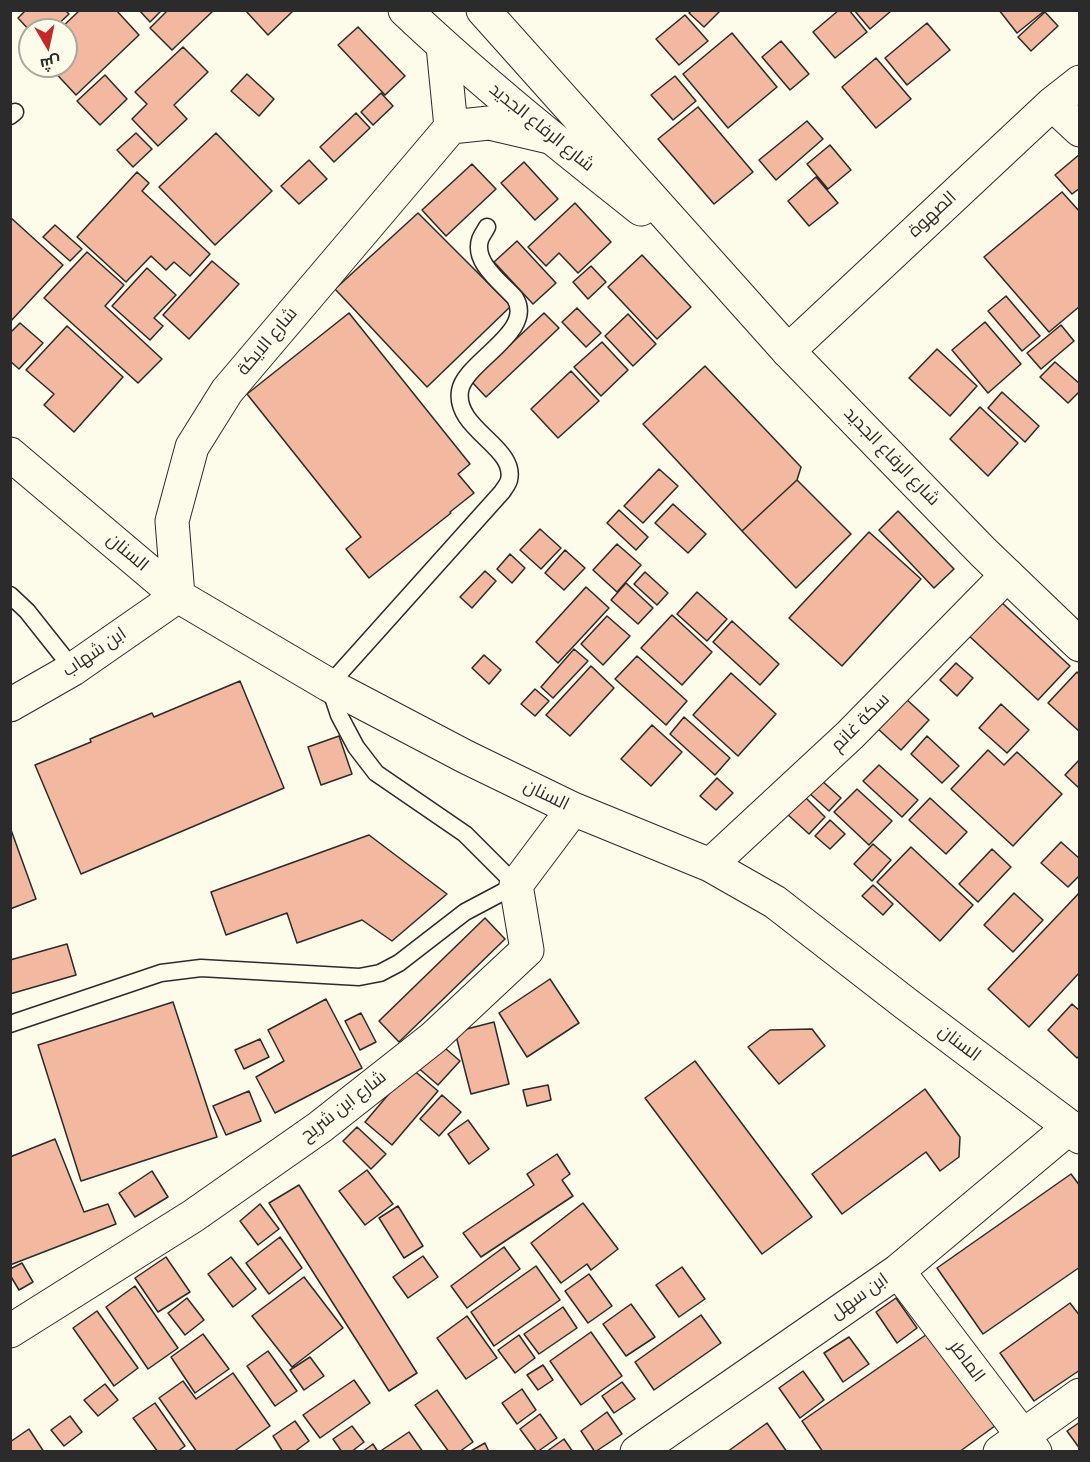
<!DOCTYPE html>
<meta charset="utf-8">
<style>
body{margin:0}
#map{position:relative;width:1090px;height:1462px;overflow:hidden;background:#fdfbea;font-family:"Titillium Web",Cairo,sans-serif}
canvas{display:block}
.frame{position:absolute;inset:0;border:12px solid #2b2b2b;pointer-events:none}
.north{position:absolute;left:18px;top:18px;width:60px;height:60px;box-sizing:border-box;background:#fdfbea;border:2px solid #a9a89e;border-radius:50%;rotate:171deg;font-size:16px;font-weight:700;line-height:24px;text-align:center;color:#2b2b2b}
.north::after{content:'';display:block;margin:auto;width:21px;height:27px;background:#c62828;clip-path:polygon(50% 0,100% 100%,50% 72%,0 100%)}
</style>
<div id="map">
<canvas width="1090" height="1462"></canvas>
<div class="frame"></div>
<div class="north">ش</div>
</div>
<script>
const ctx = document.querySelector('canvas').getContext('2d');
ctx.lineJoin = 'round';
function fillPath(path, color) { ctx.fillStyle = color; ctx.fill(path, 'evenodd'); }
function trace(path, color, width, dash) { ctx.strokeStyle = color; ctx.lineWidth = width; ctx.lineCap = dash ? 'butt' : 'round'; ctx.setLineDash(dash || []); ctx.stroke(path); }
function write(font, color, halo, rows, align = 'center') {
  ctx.font = font + ' "Titillium Web",Cairo,sans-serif'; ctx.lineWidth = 4.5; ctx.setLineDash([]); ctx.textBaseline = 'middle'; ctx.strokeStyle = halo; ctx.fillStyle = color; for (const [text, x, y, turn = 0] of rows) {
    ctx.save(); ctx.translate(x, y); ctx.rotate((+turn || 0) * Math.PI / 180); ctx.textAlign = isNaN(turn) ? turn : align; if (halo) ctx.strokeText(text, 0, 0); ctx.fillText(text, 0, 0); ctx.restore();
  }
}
const building = new Path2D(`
 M26,10H65L69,14L52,30H30V31L18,18Z
 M80,10H116L139,35L76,95L49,66H66V30H59Z
 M139,10H162L150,22Z
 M168,10H214L172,50L150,28Z
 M245,10H294L268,35Z
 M692,10H721L704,27L689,13Z
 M839,10H849L867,32L835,58L813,32Z
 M854,10H890L891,11L870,29Z
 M999,10H1041L1043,12L1017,33Z
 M1045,12L1058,26L1031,51L1018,37Z
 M685,15L708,41L679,65L656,39Z
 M927,23L950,50L907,85L885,58Z
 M358,27L405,76L385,95L338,45Z
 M732,33L777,87L728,128L683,74Z
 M781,41L809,74L790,90L762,57Z
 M183,47L208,72L174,105L187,119L158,146L132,119L147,104L135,92Z
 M876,58L911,99L876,128L842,87Z
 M247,74L274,99L259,116L231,91Z
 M105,75L127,99L100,125L77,101Z
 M675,76L696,101L673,120L651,95Z
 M381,93L393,106L373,125L361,112Z
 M698,107L753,172L714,204L658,139Z
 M356,113L370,128L334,162L320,147Z
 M807,121L823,139L776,180L759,160Z
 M136,133L152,149L133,167L117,150Z
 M216,133L272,191L215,245L159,187Z
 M830,145L851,170L828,189L807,164Z
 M1080,154V188L1072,194L1055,175Z
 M309,160L327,179L299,204L281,186Z
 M524,162L558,199L535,220L501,183Z
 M472,164L496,189L446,236L422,210Z
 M137,172L149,183L142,191L210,254L190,276L174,262L166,270L151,256L126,282L77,237Z
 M816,177L838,203L809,226L788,201Z
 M1062,192L1080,212V306L1049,332L984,257Z
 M575,203L611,242L578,273L559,253L546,266L528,247Z
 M418,213L511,306L427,387L335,289Z
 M10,217L63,265L10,322Z
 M55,225L82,249L70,261L43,237Z
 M517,241L556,283L533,304L494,262Z
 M87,252L124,285L105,306L162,359L138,383L44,298Z
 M642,255L691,307L657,339L608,287Z
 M212,261L239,284L189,339L163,315Z
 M591,266L606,282L588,299L573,282Z
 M147,268L176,295L154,318L163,326L150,340L112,306Z
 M1006,296L1040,336L1022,351L988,311Z
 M577,308L601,333L586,347L562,322Z
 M349,313L470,464L458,474L474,493L450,512L451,513L369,578L346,549L361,537L247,394Z
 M544,313L559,328L486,397L471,381Z
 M628,314L656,344L633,366L605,336Z
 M985,322L1021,364L988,393L952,350Z
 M20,323L43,343L19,369L10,361V333Z
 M1061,325L1074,341L1041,369L1027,353Z
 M67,326L123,377L74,432L44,405L54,394L26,370Z
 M602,342L628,370L601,396L574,367Z
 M937,349L977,386L950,416L909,378Z
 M1055,362L1080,384V391L1068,403L1040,377Z
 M705,366L801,467L797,480L742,531L643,424Z
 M571,371L599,401L558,438L531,409Z
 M1002,392L1039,426L1025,442L988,408Z
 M980,407L1018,443L988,476L950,439Z
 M659,469L678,486L643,523L624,506Z
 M797,480L851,534L796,588L742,531Z
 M673,504L706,534L688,553L655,523Z
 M619,510L648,537L636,550L607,523Z
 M898,511L954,569L934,588L879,530Z
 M540,529L561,548L541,569L520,550Z
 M869,532L921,579L842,666L789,618Z
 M617,544L641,565L617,592L593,570Z
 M565,550L585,568L564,590L545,573Z
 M510,554L525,568L512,583L497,569Z
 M485,571L496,581L472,608L460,597Z
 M645,572L668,593L657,605L634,584Z
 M626,583L653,608L638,624L611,600Z
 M586,587L609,608L558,663L536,642Z
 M697,592L727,619L707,641L677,614Z
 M999,600L1070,666L1038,700L967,634Z
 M672,615L712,652L682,685L641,648Z
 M607,616L630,636L603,665L581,644Z
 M732,621L779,664L760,685L713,642Z
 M574,649L588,661L553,698L541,687Z
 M484,655L501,670L489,684L472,668Z
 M637,656L687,701L666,725L615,679Z
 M956,663L973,678L957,696L940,680Z
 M591,666L614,688L570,736L546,715Z
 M1077,672L1080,675V732L1048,703Z
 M731,673L776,714L738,756L693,715Z
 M240,681L284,788L81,874L35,765L91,742L90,739L152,713L154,717Z
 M535,689L549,701L535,716L521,704Z
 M905,698L929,720L901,750L877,728Z
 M1001,704L1029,730L1007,753L979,728Z
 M684,717L730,758L715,775L670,734Z
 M652,725L682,752L651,786L621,759Z
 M339,736L352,774L321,785L308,747Z
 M927,736L959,766L942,783L911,754Z
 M988,750L1004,765L1017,752L1062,794L1013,846L951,789Z
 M1080,759V789L1065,775Z
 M879,765L918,800L902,817L863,781Z
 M717,778L733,793L716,810L700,796Z
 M820,779L841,798L829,811L808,792Z
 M857,789L892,821L869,845L834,812Z
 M803,795L825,817L809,834L786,813Z
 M930,798L967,832L946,854L909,820Z
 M830,820L845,834L830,849L815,836Z
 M10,827L36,899L10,909Z
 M369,835L447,894L392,941L362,920L297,943L287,913L226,935L211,892Z
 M1061,842L1080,859V875L1068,887L1041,863Z
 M873,844L891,860L872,881L854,864Z
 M911,847L973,905L940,941L877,882Z
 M992,849L1011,867L978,902L959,884Z
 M873,885L893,904L883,915L862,896Z
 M1080,892V972L1029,1027L988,989Z
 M1014,893L1043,920L1013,952L984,925Z
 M485,918L505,939L399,1042L379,1021Z
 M67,944L76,975L10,994V960Z
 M550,979L579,1023L527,1057L499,1013Z
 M326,999L362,1068L275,1113L256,1077L284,1061L268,1030Z
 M173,1002L217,1137L81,1181L38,1045Z
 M1072,1004L1080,1011V1055L1077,1058L1048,1030Z
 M361,1013L376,1042L360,1050L345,1021Z
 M494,1022L509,1084L471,1094L455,1032Z
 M812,1029L825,1046L779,1084L748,1047L770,1030Z
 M260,1039L269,1057L244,1069L235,1050Z
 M438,1042L460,1061L438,1085L416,1066Z
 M695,1061L812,1217L762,1254L645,1098Z
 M411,1068L438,1091L392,1145L365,1122Z
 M548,1085L551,1100L527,1106L523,1090Z
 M925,1089L960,1137L959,1157L940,1171L926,1152L842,1214L812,1174Z
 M249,1091L261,1121L226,1135L213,1106Z
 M442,1095L461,1112L439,1136L420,1119Z
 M468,1120L489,1149L469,1164L448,1134Z
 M357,1127L386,1154L371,1169L343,1141Z
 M55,1139L84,1212L108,1204L116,1224L10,1265V1157Z
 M557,1154L570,1174L562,1180L573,1196L481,1257L463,1233L534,1185L527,1174Z
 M367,1170L393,1204L365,1225L339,1191Z
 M152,1171L168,1197L135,1217L119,1193Z
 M1071,1174L1080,1186V1267L983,1334L937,1268Z
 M299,1185L417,1373L389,1391L269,1203Z
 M583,1203L618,1249L591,1270L587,1264L561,1283L531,1243Z
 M260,1204L279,1229L258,1245L240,1221Z
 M398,1206L423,1246L404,1258L379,1218Z
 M280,1237L302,1268L269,1294L246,1263Z
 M504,1247L520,1269L467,1308L451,1286Z
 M423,1256L438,1277L408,1298L393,1277Z
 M166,1257L190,1292L158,1312L135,1278Z
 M231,1257L256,1289L233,1307L208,1274Z
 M22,1263L33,1282L19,1290L10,1275V1269Z
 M536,1266L560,1300L494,1346L471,1312Z
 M682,1267L705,1299L679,1317L656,1285Z
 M589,1274L612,1306L588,1323L565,1291Z
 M304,1277L343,1328L292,1367L252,1316Z
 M135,1286L178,1348L148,1369L106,1307Z
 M187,1298L204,1320L185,1335L168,1313Z
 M896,1298L917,1328L897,1343L876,1312Z
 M1070,1303L1080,1316V1370L1034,1401L1000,1353Z
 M631,1304L655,1337L626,1356L603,1324Z
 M563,1307L577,1328L539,1354L524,1334Z
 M97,1311L138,1368L114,1386L73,1328Z
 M701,1315L721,1343L654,1390L635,1362Z
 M467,1316L497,1358L466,1379L437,1338Z
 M933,1330L999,1423L959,1452H823L802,1421Z
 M591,1332L622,1376L581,1405L550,1361Z
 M203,1334L229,1369L195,1393L171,1357Z
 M519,1335L535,1358L515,1373L498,1350Z
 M849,1337L869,1364L843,1382L824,1353Z
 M268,1351L297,1391L275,1406L247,1366Z
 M310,1357L324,1376L304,1390L290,1370Z
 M543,1365L553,1380L538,1390L527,1375Z
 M803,1371L824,1400L800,1418L779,1388Z
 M233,1373L270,1426L233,1452H197L159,1398L183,1381L196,1399Z
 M354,1380L370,1403L320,1438L303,1415Z
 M622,1382L635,1399L614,1413L602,1396Z
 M105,1384L118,1400L98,1416L84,1400Z
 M522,1389L536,1410L517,1424L502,1403Z
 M437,1390L473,1442L459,1452H449L415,1405Z
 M155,1403L185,1446L177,1452H158L133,1418Z
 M607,1412L622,1434L595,1452L581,1431Z
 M540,1414L557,1438L537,1452L520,1429Z
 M70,1416L82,1432L64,1446L51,1430Z
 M295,1421L309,1441L294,1452H283L273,1436Z
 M1080,1422V1449L1067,1431Z
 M767,1423L787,1452H727Z
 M352,1426L364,1442L351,1452H342L333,1439Z
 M29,1429L44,1452H10V1442Z
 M409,1432L423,1452H383L382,1450Z
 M564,1439L573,1452H546Z
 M485,1443L489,1452H469Z
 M373,1444L378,1452H362Z`);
fillPath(building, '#f2b8a0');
trace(building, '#2b2b2b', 1.5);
const lane = new Path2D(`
 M10,116L15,112
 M10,595L27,611L73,669
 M10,1024L161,973L201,968L359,977L380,973L399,963L465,912L516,885L465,834L376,773L356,747L339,715L329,685L502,492C504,489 508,484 509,480C517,447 454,429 460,391C464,362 536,332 515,298C502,283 473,263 480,240C481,236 485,231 487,227`);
const street = new Path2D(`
 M443,46L451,127
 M1052,104L1080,130
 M788,351L1052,104L1080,82
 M10,454L178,596L329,685L466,757L573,809L710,865L775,902L905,1003L1070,1127L1080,1137
 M178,596L172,521L192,447L227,391L451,127L489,123L549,137
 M10,705L73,669L178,596
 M710,865L850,735L1007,575
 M898,1271L1035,1452
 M10,1331L193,1216L320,1127L433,1038L527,950L516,885L573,809
 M637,1452L898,1271L1070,1127
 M1000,1452L1080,1395`);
const secondary = new Path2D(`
 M405,10C480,81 560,145 641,209
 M483,10L788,351L983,552L1080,645`);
trace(lane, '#2b2b2b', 19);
trace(street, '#2b2b2b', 35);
trace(secondary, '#2b2b2b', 35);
trace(lane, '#fdfbea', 16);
trace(street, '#fdfbea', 33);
trace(secondary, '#fdfbea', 33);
write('18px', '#2b2b2b', '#fdfbea', [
 ["شارع الرفاع الجديد",541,128,39],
 ["الصهوة",933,215,-43],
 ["شارع الايكة",268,342,-50],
 ["شارع الرفاع الجديد",891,457,46],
 ["السنان",127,553,40],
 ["ابن شهاب",95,653,-34],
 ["سكة غانم",861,723,-45],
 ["السنان",546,796,26],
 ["السنان",959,1044,37],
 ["شارع ابن شريح",344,1107,-38],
 ["ابن سهل",860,1297,-35],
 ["الماطر",966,1362,53]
]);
</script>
